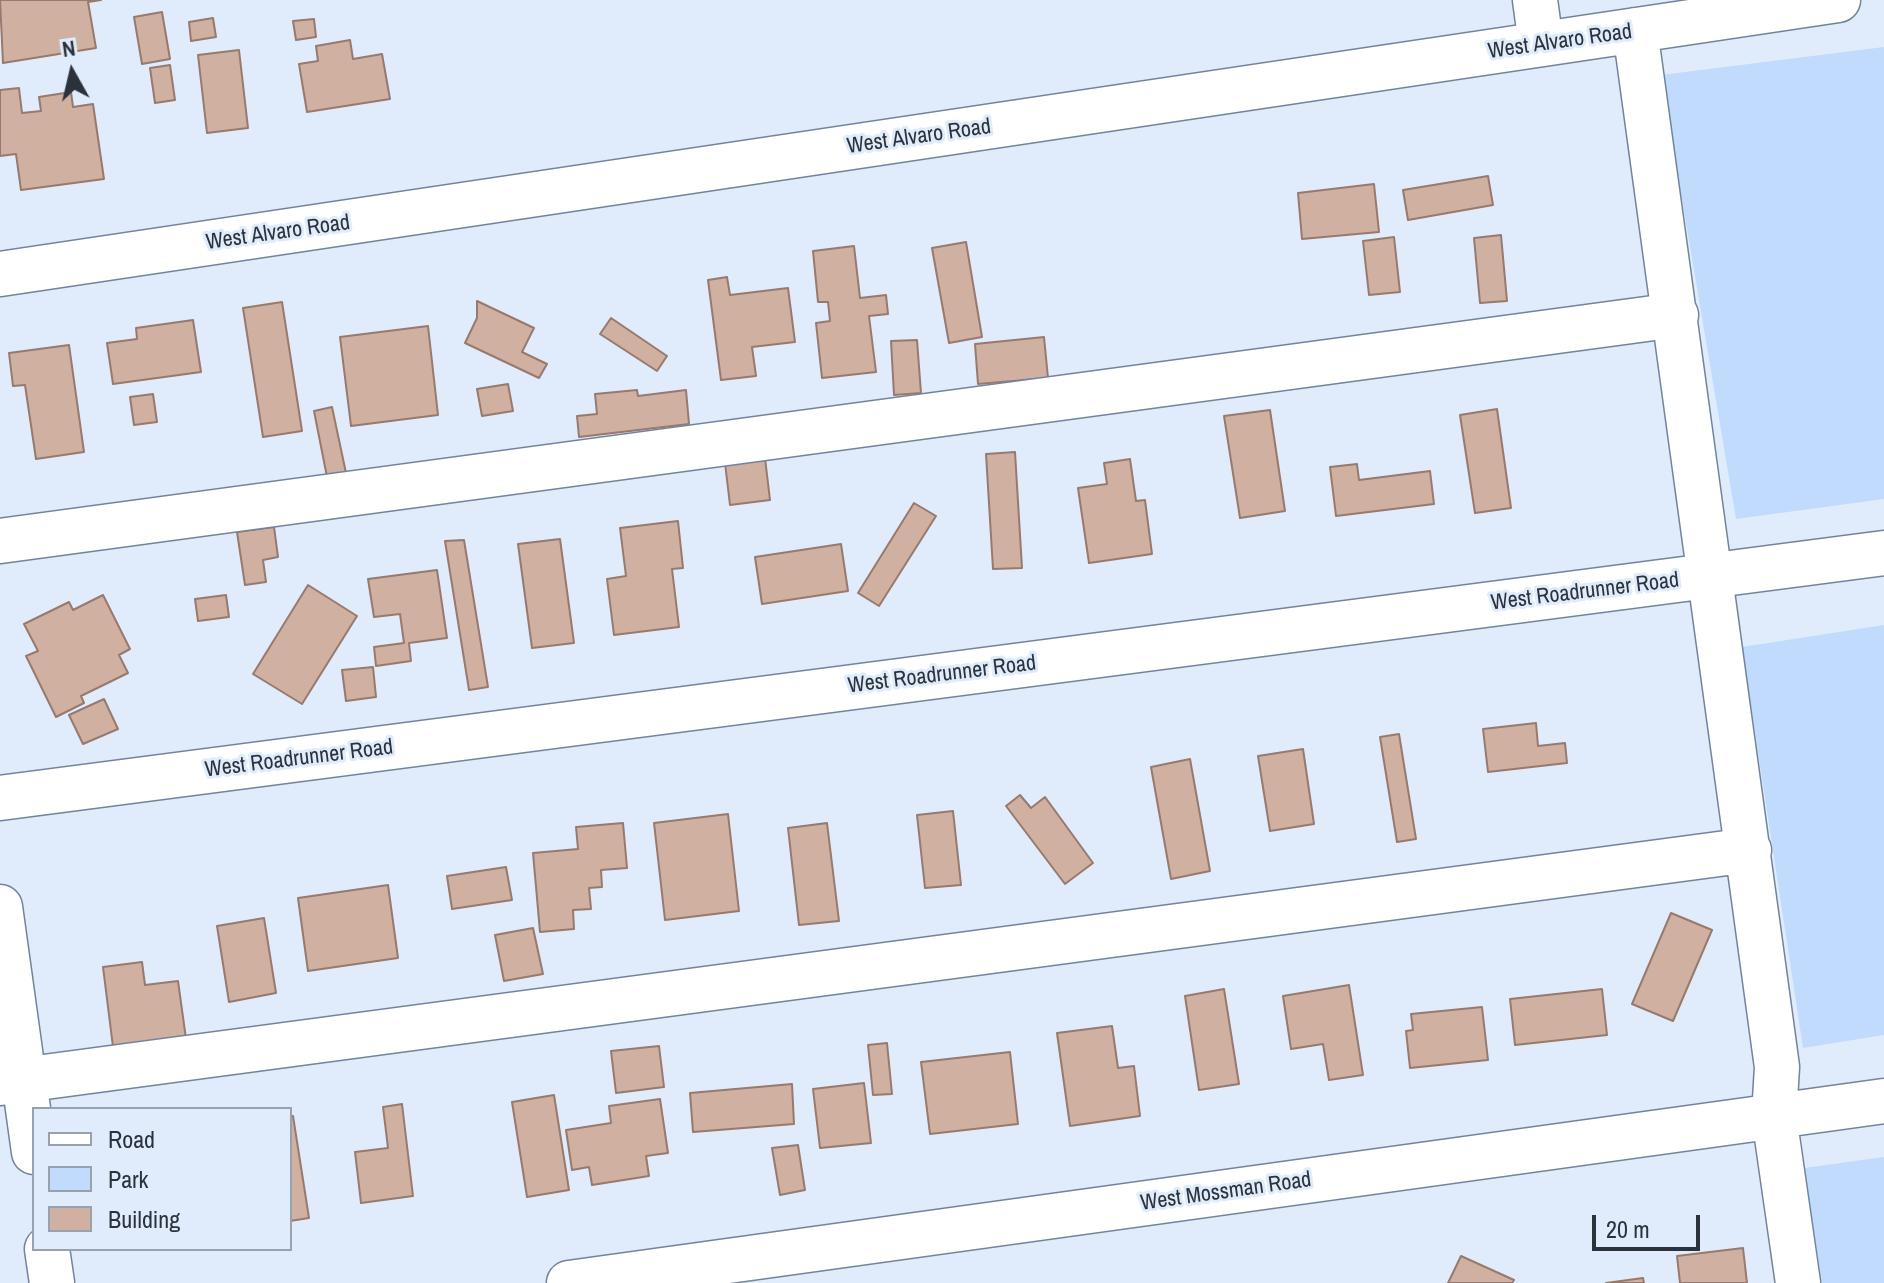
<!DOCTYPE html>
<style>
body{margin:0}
#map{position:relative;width:1884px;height:1283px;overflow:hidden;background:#e0ecfc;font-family:"Archivo Narrow",sans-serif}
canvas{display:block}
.legend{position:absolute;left:32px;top:1107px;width:260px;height:144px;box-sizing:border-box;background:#e0ecfc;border:2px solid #98a2af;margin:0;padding:10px 14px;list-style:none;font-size:24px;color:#2b323c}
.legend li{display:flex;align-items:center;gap:16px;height:40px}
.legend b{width:40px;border:2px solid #98a2af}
.north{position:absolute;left:32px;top:32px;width:80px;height:80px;-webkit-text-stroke:6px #e0ecfc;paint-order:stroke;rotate:352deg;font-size:22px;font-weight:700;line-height:32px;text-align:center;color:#2b323c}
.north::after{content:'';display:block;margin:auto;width:28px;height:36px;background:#2b323c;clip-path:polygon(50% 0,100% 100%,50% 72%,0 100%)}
.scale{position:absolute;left:1592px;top:1215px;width:108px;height:36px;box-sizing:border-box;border:4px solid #2b323c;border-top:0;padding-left:10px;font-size:24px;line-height:28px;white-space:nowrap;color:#2b323c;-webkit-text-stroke:6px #e0ecfc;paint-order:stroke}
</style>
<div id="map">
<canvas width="1884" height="1283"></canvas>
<ul class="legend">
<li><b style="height:10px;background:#fff"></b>Road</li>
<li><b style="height:22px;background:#c0dbfe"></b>Park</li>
<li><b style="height:22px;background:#cfb0a1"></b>Building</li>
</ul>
<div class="north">N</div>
<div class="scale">20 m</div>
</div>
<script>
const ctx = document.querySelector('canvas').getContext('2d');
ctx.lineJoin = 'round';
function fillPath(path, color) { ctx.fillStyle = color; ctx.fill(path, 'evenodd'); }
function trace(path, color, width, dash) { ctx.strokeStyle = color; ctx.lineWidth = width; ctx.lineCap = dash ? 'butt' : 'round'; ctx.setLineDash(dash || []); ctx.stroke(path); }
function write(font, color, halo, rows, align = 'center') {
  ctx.font = font + ' "Archivo Narrow",sans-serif'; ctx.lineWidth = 6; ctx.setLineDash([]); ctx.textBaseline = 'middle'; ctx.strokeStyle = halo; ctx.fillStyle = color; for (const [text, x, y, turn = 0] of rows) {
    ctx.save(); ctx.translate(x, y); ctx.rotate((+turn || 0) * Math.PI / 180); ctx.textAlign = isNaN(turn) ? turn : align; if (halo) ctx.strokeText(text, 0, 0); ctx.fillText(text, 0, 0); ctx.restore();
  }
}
fillPath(new Path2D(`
 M1884,47V499L1736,519L1661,75Z
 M1884,625V1035L1803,1048L1742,647Z
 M1884,1157V1283H1822L1804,1168Z`), '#c0dbfe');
const building = new Path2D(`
 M0,0H101L88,2L96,48L3,63Z
 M162,12L170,59L142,64L134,17Z
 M213,18L216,37L191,41L189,22Z
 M314,19L316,37L296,40L293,21Z
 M350,40L353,59L382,54L390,99L307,112L299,64L318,61L316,46Z
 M239,50L248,128L207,133L198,55Z
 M170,65L175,100L155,103L150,68Z
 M19,88L22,113L41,111L39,97L71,92L73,107L93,104L104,179L21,190L16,154L0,156V90Z
 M1488,176L1493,205L1408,220L1403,190Z
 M1374,184L1379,232L1302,239L1298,193Z
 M1501,235L1507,301L1480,303L1474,238Z
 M1394,237L1400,292L1369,295L1363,241Z
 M966,242L982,337L949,343L932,248Z
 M854,246L860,298L886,295L888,314L869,316L876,372L822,378L816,323L830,321L828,302H818L813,251Z
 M727,277L730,295L788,288L795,342L752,347L756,376L721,380L708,280Z
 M477,301L534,328L522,352L547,364L539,378L465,343L477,318Z
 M282,302L302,431L263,437L243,308Z
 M611,318L667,356L657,371L600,334Z
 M193,320L201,372L113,384L107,343L137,339L136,328Z
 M428,326L438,415L351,426L340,337Z
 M1044,337L1048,378L978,384L975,344Z
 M917,340L921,393L894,395L891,341Z
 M69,345L84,452L36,459L25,385L13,386L9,353Z
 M508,384L513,411L482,416L477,389Z
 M637,390L638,396L686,390L689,424L579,437L577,416L597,414L595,394Z
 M153,394L157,422L134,425L130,397Z
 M332,407L346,473L327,477L314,411Z
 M1497,409L1511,508L1475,513L1460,415Z
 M1270,410L1285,511L1240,518L1224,416Z
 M1015,452L1022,568L993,569L986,454Z
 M765,458L770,500L730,505L725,463Z
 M1130,459L1136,501L1145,500L1152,554L1089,563L1078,488L1107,484L1104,463Z
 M1357,464L1359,480L1430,471L1434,504L1336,516L1330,467Z
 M914,503L936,516L879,606L858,593Z
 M678,521L683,568L672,569L679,627L614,635L607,579L626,576L620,528Z
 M274,527L278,557L263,560L266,582L245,585L237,532Z
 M560,539L574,643L532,648L518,544Z
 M464,540L488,687L469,690L445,541Z
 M841,544L848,591L762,604L755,557Z
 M437,570L447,638L409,643L411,661L376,666L374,647L404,643L400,614L374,617L368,579Z
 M308,585L357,616L302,704L253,674Z
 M103,595L130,649L119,655L128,673L81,696L84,703L56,717L26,656L38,651L24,624L69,602L73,610Z
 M226,595L229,617L198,621L195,599Z
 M373,667L376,697L346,701L342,670Z
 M104,699L118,729L83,744L69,715Z
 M1536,723L1538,746L1565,743L1567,763L1488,772L1483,729Z
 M1399,734L1416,839L1397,842L1380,737Z
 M1303,749L1314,824L1270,831L1258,756Z
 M1190,759L1210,871L1171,879L1151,767Z
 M1020,795L1031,808L1045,797L1093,863L1065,884L1006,806Z
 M953,811L961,885L925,888L917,815Z
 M728,814L739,911L665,920L654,823Z
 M623,823L627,868L601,870L602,887L589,888L591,909L573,910L574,929L540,932L533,853L578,849L576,827Z
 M827,823L839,921L799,925L788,828Z
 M506,867L512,900L452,909L447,876Z
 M388,885L398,958L308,971L298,898Z
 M1671,913L1712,930L1673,1021L1632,1004Z
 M264,918L276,993L229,1002L217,926Z
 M533,928L543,974L504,981L495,935Z
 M142,962L145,985L178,981L187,1046L113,1047L103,967Z
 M1349,985L1363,1075L1329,1080L1323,1044L1291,1049L1283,996Z
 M1224,989L1239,1084L1199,1090L1185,996Z
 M1602,989L1607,1035L1515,1045L1510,999Z
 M1482,1007L1488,1060L1410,1068L1406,1031L1413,1030L1411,1014Z
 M1112,1026L1118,1068L1134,1066L1140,1116L1070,1126L1057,1033Z
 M887,1043L892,1094L873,1095L868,1045Z
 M659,1046L664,1087L616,1093L611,1051Z
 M1010,1052L1018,1124L930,1134L921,1062Z
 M864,1083L871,1143L820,1148L813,1089Z
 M792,1084L794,1124L693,1132L690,1093Z
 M554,1095L569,1190L527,1197L512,1102Z
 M660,1099L668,1153L646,1156L649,1176L592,1185L589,1167L572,1170L566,1130L611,1123L609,1106Z
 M402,1104L413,1196L361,1203L355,1152L388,1148L383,1107Z
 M290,1116H293L309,1218L290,1221Z
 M798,1145L805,1190L780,1195L772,1148Z
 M1743,1248L1747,1283H1680L1677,1256Z
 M1461,1256L1514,1280L1512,1283H1448Z
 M1643,1278L1644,1283H1606Z`);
fillPath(building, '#cfb0a1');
trace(building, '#977a6d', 2);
const minor = new Path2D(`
 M1535,0L1541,44
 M1635,30L1777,1067L1774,1116L1798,1283
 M0,274L1838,0
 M0,541L1676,315
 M0,798L1884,553
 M0,907L34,1152
 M0,1083L1749,850
 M47,1249L52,1283
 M569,1283L1884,1101`);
trace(minor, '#72849c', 47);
trace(minor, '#fff', 44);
write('22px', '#2b323c', '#e0ecfc', [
 ["West Alvaro Road",1560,42,-8],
 ["West Alvaro Road",919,137,-8],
 ["West Alvaro Road",278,233,-8],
 ["West Roadrunner Road",1585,592,-7],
 ["West Roadrunner Road",942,675,-7],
 ["West Roadrunner Road",299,759,-7],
 ["West Mossman Road",1226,1192,-8]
]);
</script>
